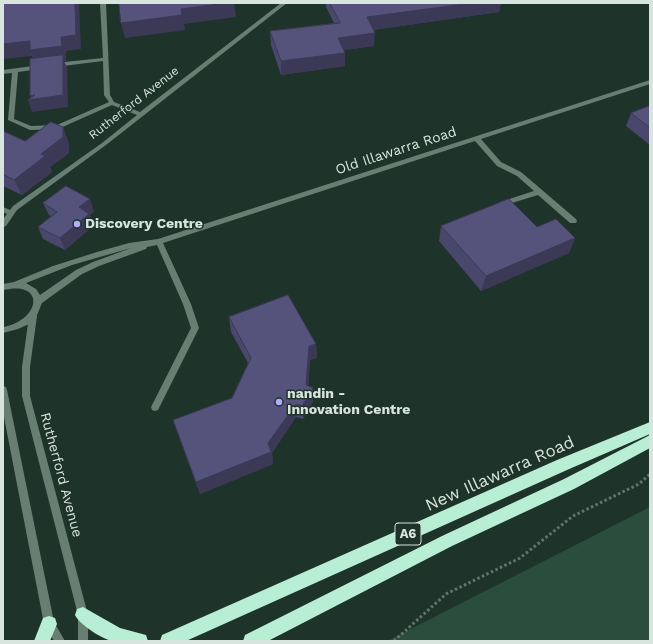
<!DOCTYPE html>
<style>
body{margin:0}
#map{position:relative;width:653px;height:644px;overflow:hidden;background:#1e3329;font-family:"Work Sans",sans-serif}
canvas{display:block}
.frame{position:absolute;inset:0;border:4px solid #d8e4de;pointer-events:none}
</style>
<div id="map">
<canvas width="653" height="644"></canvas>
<div class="frame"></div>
</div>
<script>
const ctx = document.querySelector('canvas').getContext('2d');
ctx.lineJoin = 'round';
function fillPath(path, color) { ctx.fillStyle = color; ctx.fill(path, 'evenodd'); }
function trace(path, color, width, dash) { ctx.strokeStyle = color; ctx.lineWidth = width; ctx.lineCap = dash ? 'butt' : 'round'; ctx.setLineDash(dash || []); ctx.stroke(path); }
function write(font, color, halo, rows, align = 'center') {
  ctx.font = font + ' "Work Sans",sans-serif'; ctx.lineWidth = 3; ctx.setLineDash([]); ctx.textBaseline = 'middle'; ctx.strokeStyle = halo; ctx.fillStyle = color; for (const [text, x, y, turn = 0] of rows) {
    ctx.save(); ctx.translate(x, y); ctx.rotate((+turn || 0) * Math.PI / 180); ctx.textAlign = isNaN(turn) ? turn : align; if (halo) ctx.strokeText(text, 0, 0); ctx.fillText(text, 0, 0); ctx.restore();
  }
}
fillPath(new Path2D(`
 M650,507V641H387Z`), '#2a4d3d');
trace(new Path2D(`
 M394,641L446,594L520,558L573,516L639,484L650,474`), '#63756c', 3, [2.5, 2.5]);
fillPath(new Path2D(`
 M100,3H106L110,95L114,102L140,112L281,3H287L106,145L17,210L6,226L3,227V219L7,214L3,212V207L10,210L13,206L102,143L137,115L112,105L58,129L30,130L8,120L12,73L3,74V70L40,65L43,67L40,69L18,72L14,119L31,126L57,125L109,102L104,95L103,61L55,67L52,65L55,63L103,58Z
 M650,80V84L481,139L501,162L521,172L576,219L577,221L576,223H570L538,195L502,206H500L499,204L500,202L534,191L517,176L497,166L475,141L163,243L191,304L199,328L158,410L155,411L152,410L151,407L191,328L183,304L157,245L147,247L146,249L99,266L82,274L42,303L37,315L29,324L18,329L3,333V327C41,320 46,280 3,290V284L14,282L53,266L97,252L129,243L158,239ZM131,248L93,262L76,270L40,295L36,289L26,283L72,265Z`), '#697e73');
fillPath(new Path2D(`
 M33,313L36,314L37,316L30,367V396L88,615V641H78V615L22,396V367L29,316L30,314Z
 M3,386L6,387L7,390L54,622L65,641H54L44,624L3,412Z`), '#697e73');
fillPath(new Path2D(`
 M650,422V434L567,470L186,641H160L162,635L557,460Z
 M650,435V448L574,489L452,546L268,641H243L245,635L442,536L564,479Z
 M83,607L120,628L146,635L148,641C137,641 124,642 113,641C103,640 79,624 75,615L77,609Z
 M49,616L55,618L57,624L50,641H34L43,618Z`), '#b8eed3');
fillPath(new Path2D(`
 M326,3H501L499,12L373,30L374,46L344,50L345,66L281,75L271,45L270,31L334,23L326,7Z
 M650,106V145L626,126L631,113Z
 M3,131L25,141L69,143V153L50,167L52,172L22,195L3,186Z
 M43,203L94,211L90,215L94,225L65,250L43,239L38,227L51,216L49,215Z
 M441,226L537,227L575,238L569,253L481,291L439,241Z
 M229,317L316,344L317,358L310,360L308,386L313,388V401L303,419L296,417L272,453L273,464L200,494L173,420L232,398L248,363L231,332Z`), '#49476b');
fillPath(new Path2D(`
 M75,3H79L81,49L66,51V61H64L67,67L68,107L32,112L28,100H31L30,96L35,65L32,56L3,59V44L61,37Z
 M226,3H234L236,17L184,24L185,30L125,38L121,23L181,9Z
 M472,3H501L499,12L366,31L367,17Z
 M375,33L374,46L338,51V38Z
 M345,53V66L281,75V61Z
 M63,127L69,143V153L50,167L52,172L22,195L14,180Z
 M90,199L94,211L90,215L94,225L65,250L60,238L79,207Z
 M575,238L569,253L481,291L486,276Z
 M316,344L317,358L310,360L307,399L306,385L309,346Z
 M313,388V401L303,419L302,406Z
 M296,404V417L272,453L273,464L200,494L196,482L268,443Z`), '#3c3957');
const building = new Path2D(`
 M3,3H75L76,35L61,37L62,46L30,50V41L3,44Z
 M119,3H226L181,9L182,15L121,23Z
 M330,3H472L367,17L375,33L338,38L345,53L281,61L270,31L340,23Z
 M63,55V95L28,100L35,95L30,96V59Z
 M650,106V128L631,113Z
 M51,122L63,127V137L41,154L45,156L14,180L3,174V131L25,141Z
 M66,186L90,199L79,207L89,214L60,238L38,227L57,212L43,203Z
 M509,199L537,227L556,219L575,238L486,276L441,226Z
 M288,295L316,344L309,346L306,385L313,388L302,406L296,404L268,443L271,452L196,482L173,420L232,398L251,358L229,317Z`);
fillPath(building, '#55527c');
trace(building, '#3c3957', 1);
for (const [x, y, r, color] of [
 [77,224,4,"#b1adfa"],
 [279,402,4,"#b1adfa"]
]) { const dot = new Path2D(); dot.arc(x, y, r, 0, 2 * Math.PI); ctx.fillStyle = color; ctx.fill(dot); trace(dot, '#1e3329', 1.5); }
write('12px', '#d8e4de', '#1e3329', [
 ["Rutherford Avenue",134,103,-38]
]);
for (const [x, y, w] of [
 [408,534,26]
]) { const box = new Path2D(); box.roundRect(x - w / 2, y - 11, w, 22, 3); ctx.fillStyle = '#1e3329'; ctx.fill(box); trace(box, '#d8e4de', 1); }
write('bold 13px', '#d8e4de', null, [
 ["A6",408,534]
]);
write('14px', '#d8e4de', '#1e3329', [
 ["Old Illawarra Road",396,151,-18],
 ["Rutherford Avenue",61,475,75]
]);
write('bold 14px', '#d8e4de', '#1e3329', [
 ["Discovery Centre",85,224],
 ["nandin -",287,394],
 ["Innovation Centre",287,410]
], 'left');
write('17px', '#d8e4de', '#1e3329', [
 ["New Illawarra Road",500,474,-24]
]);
</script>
